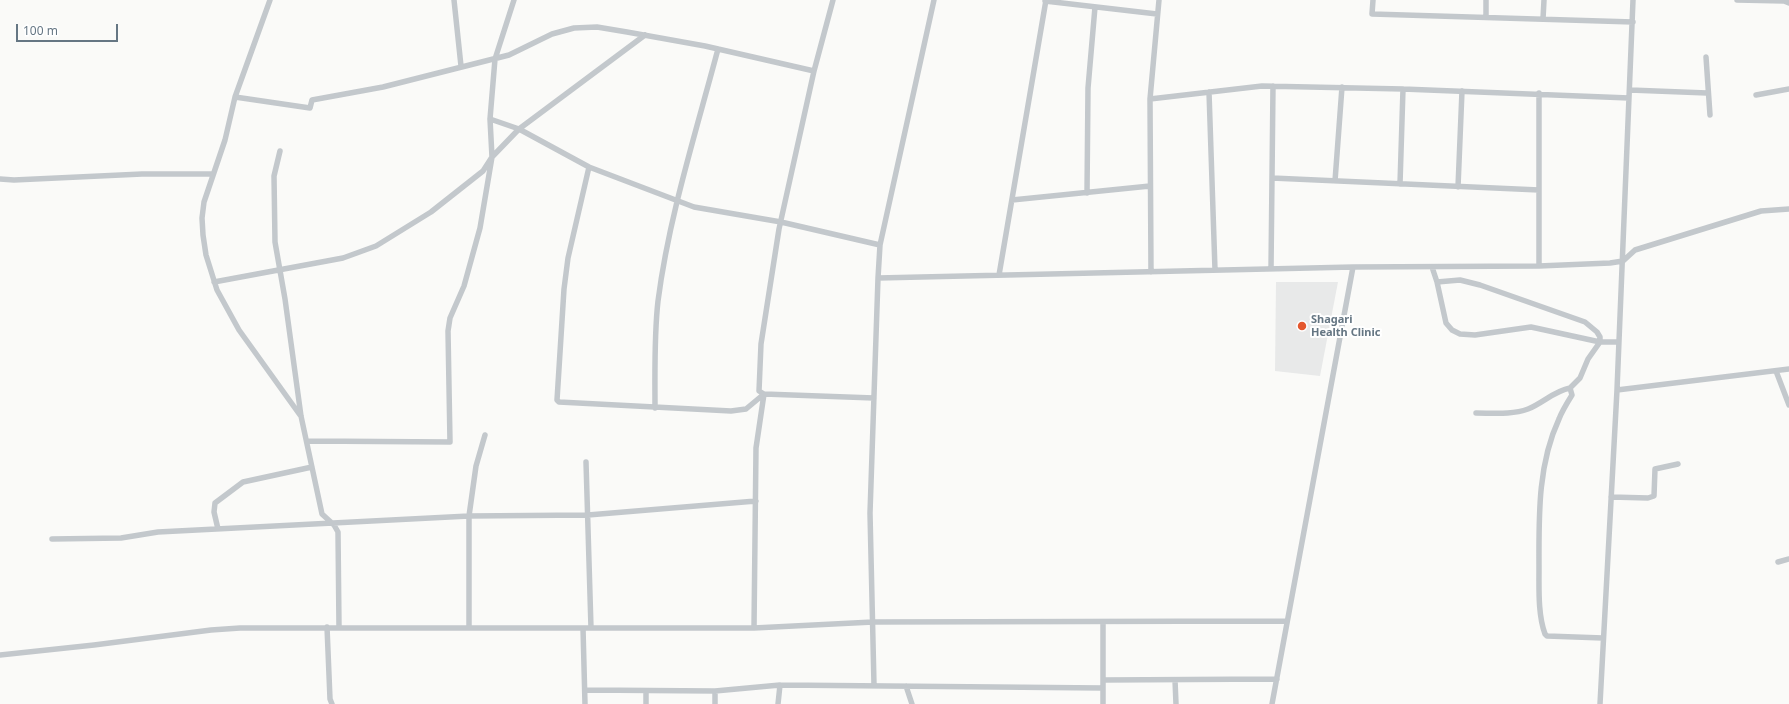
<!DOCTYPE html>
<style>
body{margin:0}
#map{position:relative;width:1789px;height:704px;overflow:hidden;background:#fafaf8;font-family:"Noto Sans",sans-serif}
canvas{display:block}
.scale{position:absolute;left:16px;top:24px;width:102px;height:18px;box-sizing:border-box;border:2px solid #657683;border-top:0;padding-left:5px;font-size:12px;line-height:14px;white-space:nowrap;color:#657683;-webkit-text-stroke:3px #fff;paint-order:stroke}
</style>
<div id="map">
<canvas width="1789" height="704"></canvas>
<div class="scale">100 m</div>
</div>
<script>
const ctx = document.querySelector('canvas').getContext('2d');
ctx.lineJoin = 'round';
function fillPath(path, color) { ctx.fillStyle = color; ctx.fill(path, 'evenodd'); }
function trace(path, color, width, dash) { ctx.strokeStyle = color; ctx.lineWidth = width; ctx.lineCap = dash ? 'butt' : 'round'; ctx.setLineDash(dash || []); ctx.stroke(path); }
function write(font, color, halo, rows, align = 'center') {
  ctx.font = font + ' "Noto Sans",sans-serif'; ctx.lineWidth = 4; ctx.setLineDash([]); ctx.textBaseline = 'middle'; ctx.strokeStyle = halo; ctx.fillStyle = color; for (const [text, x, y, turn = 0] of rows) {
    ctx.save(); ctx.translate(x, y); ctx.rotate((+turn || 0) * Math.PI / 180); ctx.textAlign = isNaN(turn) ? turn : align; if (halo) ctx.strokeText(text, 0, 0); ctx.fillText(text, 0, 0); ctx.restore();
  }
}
fillPath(new Path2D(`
 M1276,282H1338L1320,376L1275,371Z`), '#e8e9e9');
trace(new Path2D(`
 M270,0L235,97L225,140L204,202L202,218L203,235L206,255L217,290L239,330L300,415
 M454,0L461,66
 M934,0L880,245L878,278L1353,267L1272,704
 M1373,0L1372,14L1633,22
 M1737,0L1784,1L1789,3
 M1045,1L1157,14
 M1486,17V0
 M1543,19L1544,0
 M1706,57L1710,115
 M1630,90L1707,93
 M1209,92L1215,270
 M1756,95L1789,89
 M235,97L310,108L312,100L383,87L509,55L552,34L574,28L597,27L627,32L705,46L814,71
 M1150,99L1262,86L1403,89L1629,98
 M490,119L519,129L589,167L694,207L781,222L880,245
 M280,151L274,176L275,242L285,299L301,416L322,514L334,525L338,532L339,627
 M589,167L568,258L564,289L557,400L559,402L731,411L746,409L764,394L874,398
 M1272,178L1539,190
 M0,179L14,180L142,174H213
 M1335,181L1342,87
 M1400,184L1403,89
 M1458,187L1462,91
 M1087,193L1088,88L1095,7
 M1012,200L1150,186
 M1539,266V93
 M1353,267L1539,266L1610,263L1623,261L1635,250L1761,211L1789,209
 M1432,267L1437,282L1446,323L1452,330L1460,334L1475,335L1531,327L1600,342H1619
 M1271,269L1273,86
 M1151,272L1150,99L1159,0
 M999,275L1046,0
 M214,282L343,258L376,246L431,212L483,171L492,157L519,129L645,35
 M1437,282L1460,280L1480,285L1585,322L1597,332L1600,337V342L1588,359L1580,378L1570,388L1572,395C1567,403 1562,411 1559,419C1537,466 1539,520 1539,570C1539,590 1538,615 1545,634L1547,636L1603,638
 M1776,371L1789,405
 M1617,390L1789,369
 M655,408C655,372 654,336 658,301C669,216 696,132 718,49
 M1476,413C1493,413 1512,415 1528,409C1543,403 1554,391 1570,388
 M307,441L450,442L448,331L450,318L464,286L480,228L492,157L490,119L495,59L514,0
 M586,462L591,628
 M1611,497L1648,498L1654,496L1655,469L1678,464
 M218,529L214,512L215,503L243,482L312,467
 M52,539L121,538L158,532L469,516L588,515L756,501
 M1778,562L1789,559
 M1103,622V704
 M327,627L330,699L332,704
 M469,627V516L476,466L485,435
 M583,628L585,704
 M754,628L756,448L764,394L759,391L761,344L779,229L814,71L833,0
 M0,655L94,645L211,630L240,628H754L873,622L1287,621
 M1103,680L1277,679
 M1175,680L1176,704
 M874,685L870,513L878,278
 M906,686L912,704
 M585,690L715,691L780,685L1103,688
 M646,691V704
 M715,691V704
 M778,704L780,685
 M1600,704L1617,390L1633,0`), '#c3c8cc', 5.5);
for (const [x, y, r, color] of [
 [1302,326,5,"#e4572e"]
]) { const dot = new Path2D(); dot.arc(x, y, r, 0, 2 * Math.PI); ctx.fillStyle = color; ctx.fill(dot); trace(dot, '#fff', 1.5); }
write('bold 11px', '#657683', '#fff', [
 ["Shagari",1311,320],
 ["Health Clinic",1311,333]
], 'left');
</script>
